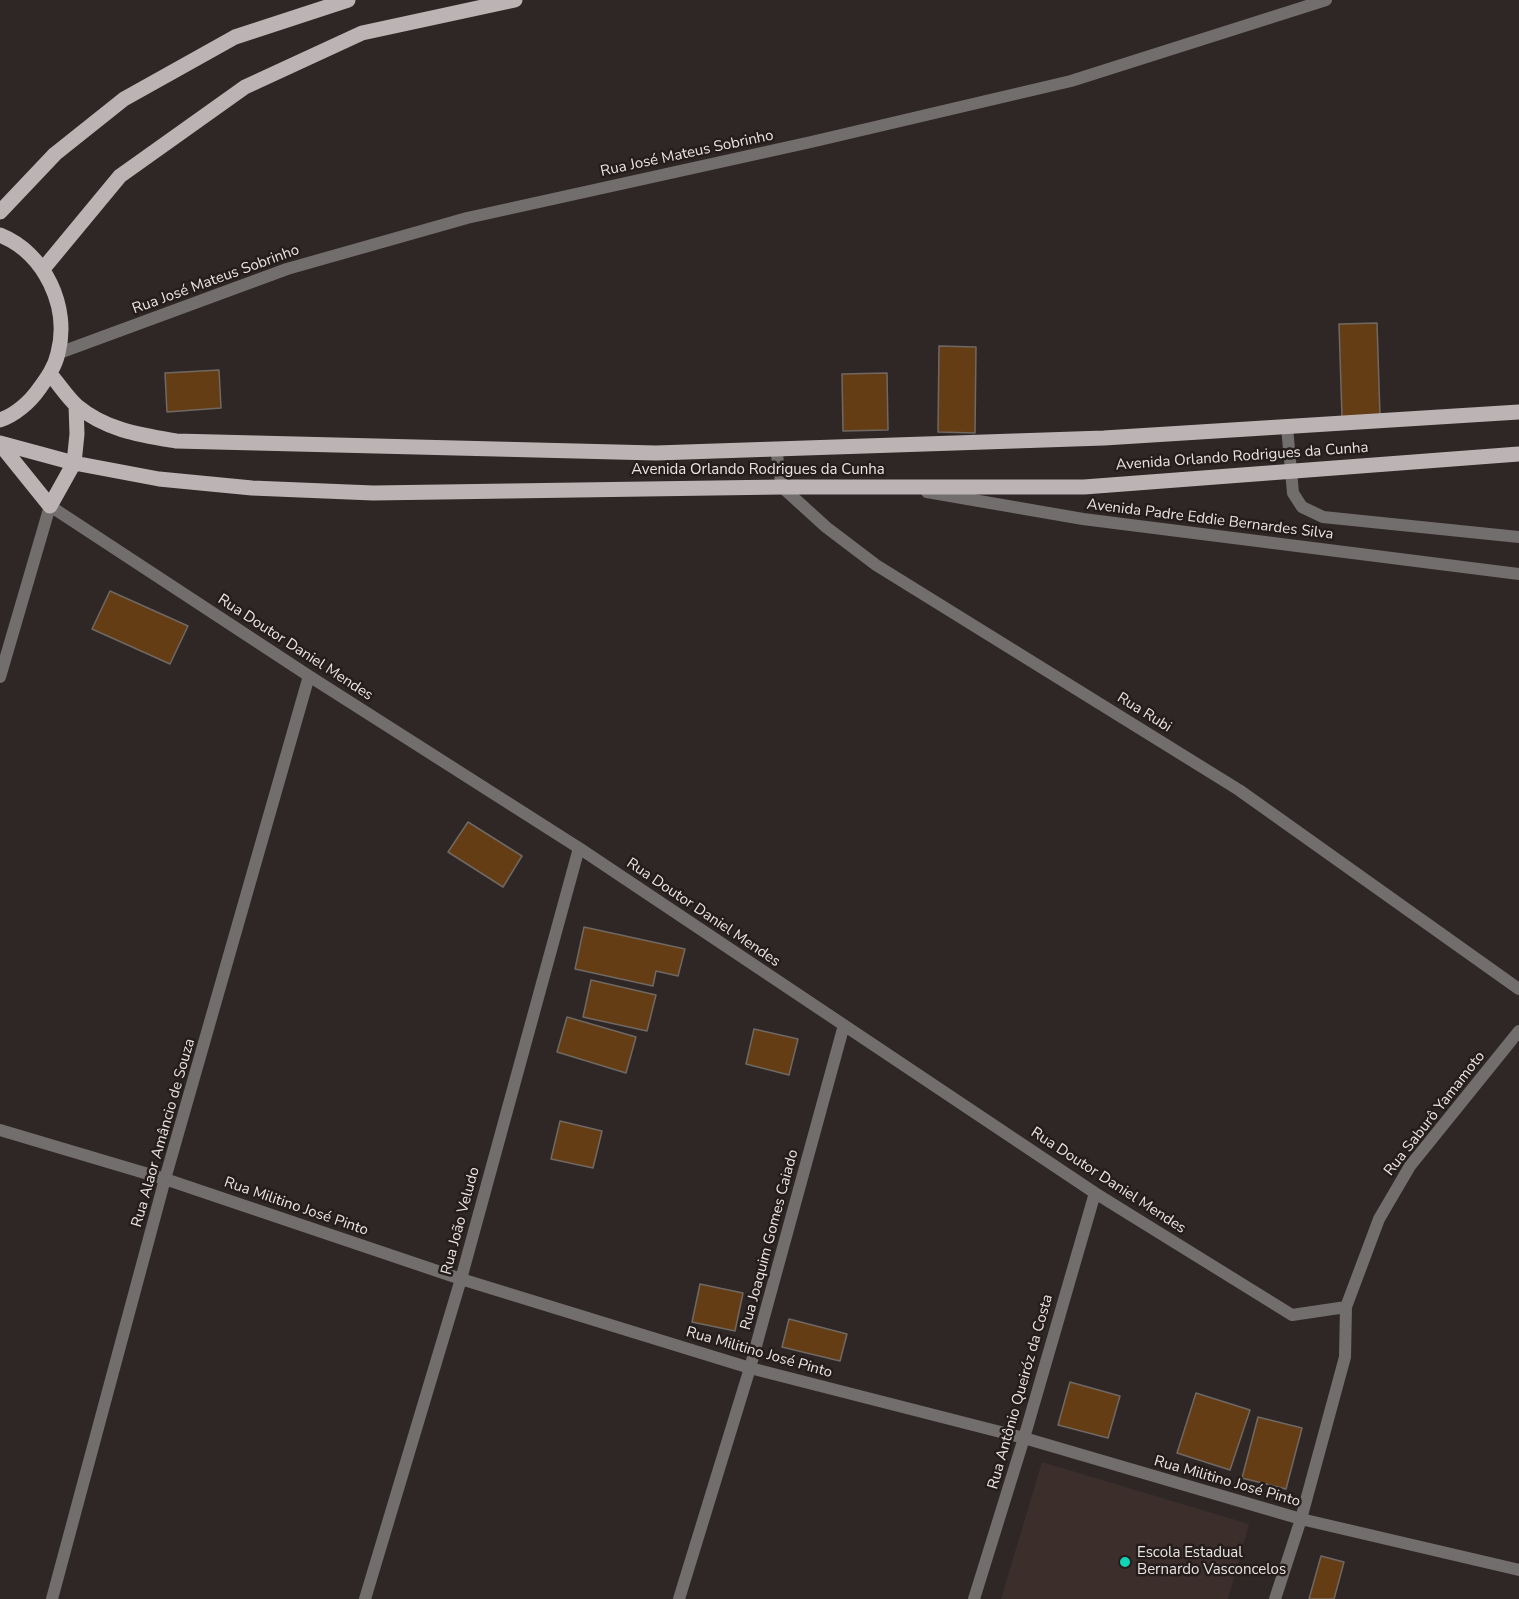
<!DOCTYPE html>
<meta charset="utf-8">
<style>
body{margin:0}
canvas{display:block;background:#2e2725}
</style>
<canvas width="1519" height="1599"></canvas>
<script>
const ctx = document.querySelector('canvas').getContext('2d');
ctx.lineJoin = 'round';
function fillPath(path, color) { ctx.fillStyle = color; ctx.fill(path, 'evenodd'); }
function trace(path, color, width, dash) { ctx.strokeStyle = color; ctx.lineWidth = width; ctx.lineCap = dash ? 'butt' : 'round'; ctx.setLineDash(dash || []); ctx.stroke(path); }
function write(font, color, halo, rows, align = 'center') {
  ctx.font = font + ' "Nunito Sans",sans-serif'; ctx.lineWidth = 5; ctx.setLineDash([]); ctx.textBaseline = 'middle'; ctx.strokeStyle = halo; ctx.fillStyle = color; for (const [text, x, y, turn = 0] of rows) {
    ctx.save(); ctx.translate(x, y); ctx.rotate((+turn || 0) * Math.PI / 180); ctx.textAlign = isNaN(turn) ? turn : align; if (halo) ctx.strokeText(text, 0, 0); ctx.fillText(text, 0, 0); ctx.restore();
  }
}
fillPath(new Path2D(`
 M1042,1462L1249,1524L1228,1599H1001Z`), '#3c2e2b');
const building = new Path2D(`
 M1377,323L1380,416L1342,417L1339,324Z
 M939,346L976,347L975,433L938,432Z
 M219,370L221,408L167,412L165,373Z
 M887,373L888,430L843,431L842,374Z
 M110,591L188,626L170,664L92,629Z
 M468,822L522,856L503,887L448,852Z
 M584,927L685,949L678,976L656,971L653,986L575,969Z
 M591,980L656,995L647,1031L583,1017Z
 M567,1017L636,1037L626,1073L557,1052Z
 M754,1029L798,1039L789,1075L746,1064Z
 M560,1121L602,1131L593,1168L551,1159Z
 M700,1284L743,1293L735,1331L692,1322Z
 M789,1319L847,1334L840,1361L782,1347Z
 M1070,1382L1120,1396L1108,1438L1058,1425Z
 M1196,1393L1250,1410L1230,1470L1177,1453Z
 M1258,1417L1302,1428L1286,1489L1242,1478Z
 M1321,1556L1344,1562L1334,1599H1309Z`);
fillPath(building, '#653d15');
trace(building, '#6f6863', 1.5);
trace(new Path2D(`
 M59,353L287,269L467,218L811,142L1071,81L1326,0
 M1287,427L1293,493L1302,507L1323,517L1519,537
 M776,449L782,487L826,527L876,565L1239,790L1519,989
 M927,492L1083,519L1519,574
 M0,677L50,506L309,676L579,848L1095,1193L1292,1315L1346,1307
 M0,1130L165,1179L461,1279L750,1368L1024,1438L1301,1519L1519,1570
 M52,1599L165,1179L309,676
 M365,1599L461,1279L579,848
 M679,1599L750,1368L844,1025
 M974,1599L1024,1438L1095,1193
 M1275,1599L1301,1519L1345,1357L1346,1307L1379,1219L1410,1166L1519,1031`), '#726e6e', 12);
trace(new Path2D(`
 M0,212L55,154L124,99L235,37L348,0
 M0,235C45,253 70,307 58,353C55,367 47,378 39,389C30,402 15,415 0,420
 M43,269L120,176L245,87L362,33L515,0
 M50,374C59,384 67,397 77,406C106,430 140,435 176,441L656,453L1104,438L1519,412
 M0,443L74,463L159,479L252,488L373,493L782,487H1084L1519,454
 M0,444L50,506L74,463L77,434L76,405`), '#bbb3b4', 15);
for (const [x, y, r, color] of [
 [1125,1562,6,"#11d5b4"]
]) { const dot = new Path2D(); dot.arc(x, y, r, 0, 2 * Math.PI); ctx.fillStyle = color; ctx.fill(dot); trace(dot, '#241d1c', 2); }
write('15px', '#e9e4e2', '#241d1c', [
 ["Rua José Mateus Sobrinho",687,154,-12],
 ["Rua José Mateus Sobrinho",216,280,-20],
 ["Avenida Orlando Rodrigues da Cunha",1242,457,-4],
 ["Avenida Orlando Rodrigues da Cunha",758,470],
 ["Avenida Padre Eddie Bernardes Silva",1210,520,7],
 ["Rua Doutor Daniel Mendes",295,648,33],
 ["Rua Rubi",1144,713,32],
 ["Rua Doutor Daniel Mendes",703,913,34],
 ["Rua Saburô Yamamoto",1435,1114,-52],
 ["Rua Alaor Amâncio de Souza",164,1133,-74],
 ["Rua Doutor Daniel Mendes",1108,1181,33],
 ["Rua Militino José Pinto",296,1207,19],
 ["Rua João Veludo",461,1221,-75],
 ["Rua Joaquim Gomes Caiado",770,1240,-75],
 ["Rua Militino José Pinto",759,1353,16],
 ["Rua Antônio Queiróz da Costa",1021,1392,-74],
 ["Rua Militino José Pinto",1227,1482,16]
]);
write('15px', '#e9e4e2', '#241d1c', [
 ["Escola Estadual",1137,1553],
 ["Bernardo Vasconcelos",1137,1570]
], 'left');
</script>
